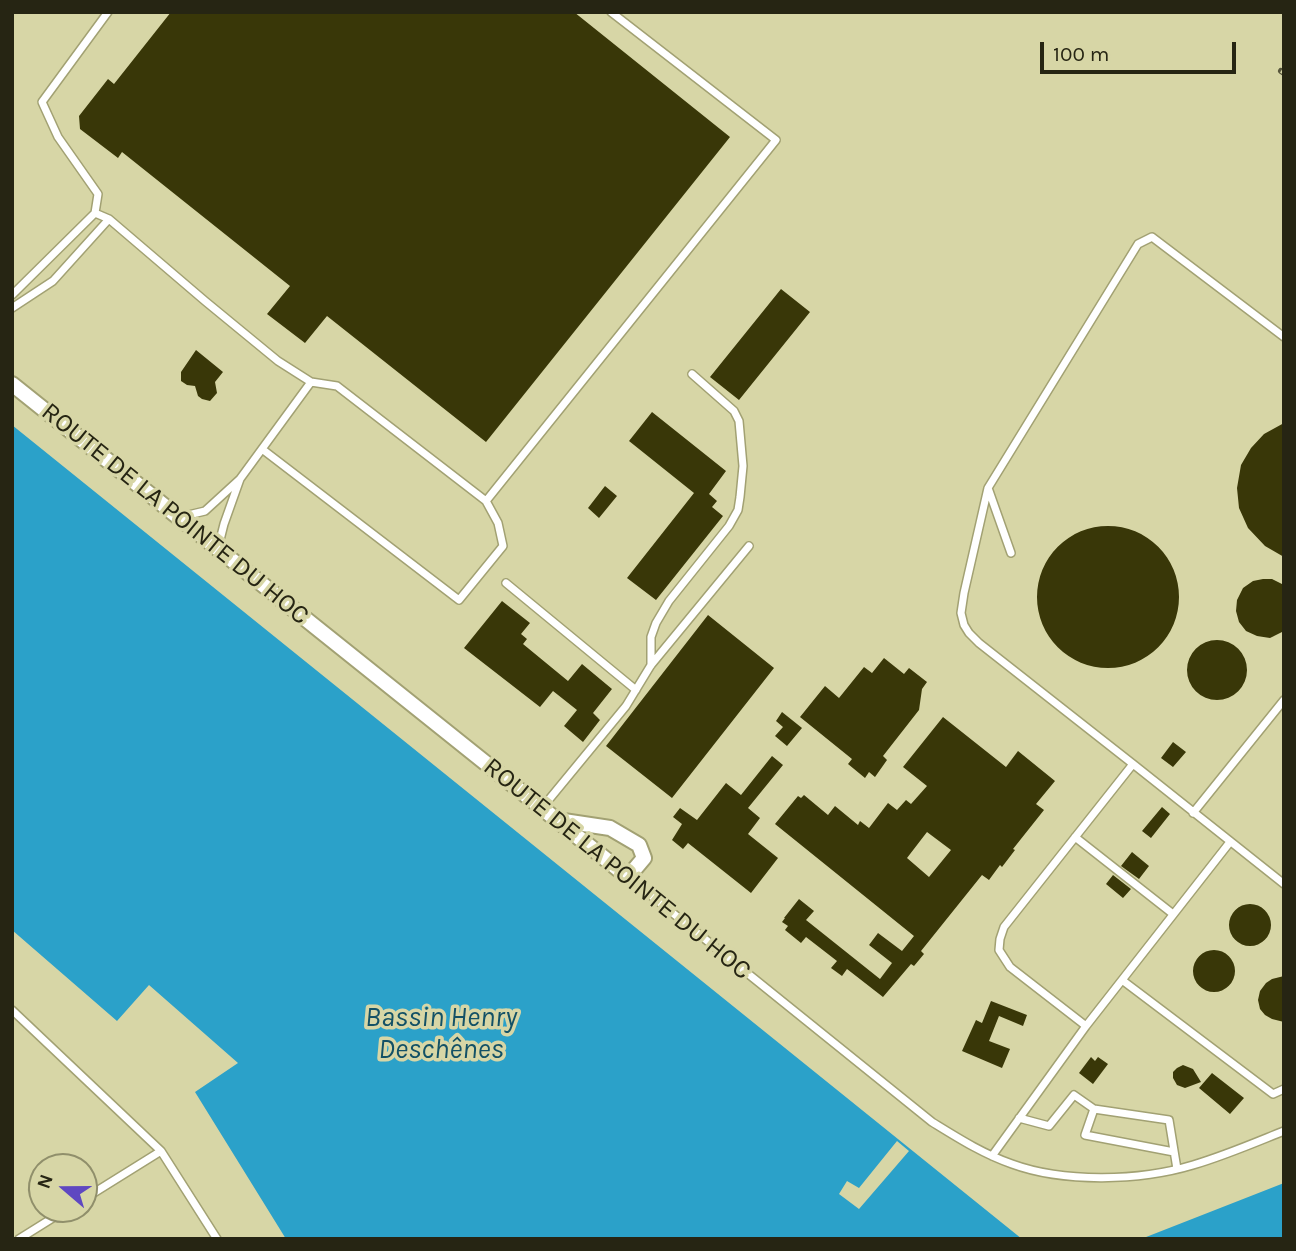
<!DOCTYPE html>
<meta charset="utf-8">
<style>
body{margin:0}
#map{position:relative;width:1296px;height:1251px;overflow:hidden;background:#d7d6a6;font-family:Karla,sans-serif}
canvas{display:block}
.frame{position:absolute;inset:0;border:14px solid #262513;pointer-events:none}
.north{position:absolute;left:28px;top:1153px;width:70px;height:70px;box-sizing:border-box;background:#d7d6a6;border:2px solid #908f6b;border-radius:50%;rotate:290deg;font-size:19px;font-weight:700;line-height:28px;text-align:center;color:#262513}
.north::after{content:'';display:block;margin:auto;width:24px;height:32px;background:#5f48c1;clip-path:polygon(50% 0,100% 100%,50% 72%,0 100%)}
.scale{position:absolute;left:1040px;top:42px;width:196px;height:32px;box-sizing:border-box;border:4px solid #262513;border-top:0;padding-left:9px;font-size:21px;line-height:24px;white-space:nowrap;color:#262513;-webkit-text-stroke:5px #d7d6a6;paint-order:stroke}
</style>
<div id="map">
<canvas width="1296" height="1251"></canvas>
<div class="frame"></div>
<div class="north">N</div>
<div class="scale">100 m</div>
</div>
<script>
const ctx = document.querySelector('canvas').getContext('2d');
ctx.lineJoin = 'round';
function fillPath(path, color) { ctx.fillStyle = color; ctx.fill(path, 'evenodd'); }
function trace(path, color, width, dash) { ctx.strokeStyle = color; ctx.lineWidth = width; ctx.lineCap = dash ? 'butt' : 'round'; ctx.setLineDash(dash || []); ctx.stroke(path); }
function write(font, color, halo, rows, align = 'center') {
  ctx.font = font + ' Karla,sans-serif'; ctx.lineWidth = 7; ctx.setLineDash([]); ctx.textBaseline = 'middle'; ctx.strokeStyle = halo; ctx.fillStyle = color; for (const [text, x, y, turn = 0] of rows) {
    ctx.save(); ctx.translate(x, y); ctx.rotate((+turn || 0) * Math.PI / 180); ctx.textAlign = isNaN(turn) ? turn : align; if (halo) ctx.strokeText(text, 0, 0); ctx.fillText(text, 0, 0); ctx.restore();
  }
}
fillPath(new Path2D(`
 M12,425L1022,1239H286L195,1092L238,1063L149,985L117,1021L12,930Z
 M1284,1183V1239H1141Z`), '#2ba1c9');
fillPath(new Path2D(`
 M897,1141L909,1151L859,1209L839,1194L847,1181L859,1188Z`), '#d7d6a6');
fillPath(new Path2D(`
 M171,12H574L730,137L486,442L327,316L305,343L267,314L290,286L122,152L118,158L80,129L79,116L108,79L114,84Z
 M781,289L810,312L739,400L710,377Z
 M196,350L223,372L215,382L217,393L210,401L202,399L198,396L195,386L187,385L181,381V372Z
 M652,412L726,471L709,494L717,501L712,507L723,516L656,600L627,578L694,493L629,441Z
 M1284,423V557L1265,546L1248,528L1239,508L1237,488L1241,465L1251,448L1264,434Z
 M605,486L617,496L599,518L588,508Z
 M1037 597a71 71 0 1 1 142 0a71 71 0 1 1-142 0Z
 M1263,579H1272L1284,585V631L1270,638L1257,636L1246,631L1239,622L1236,611L1237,600L1243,588L1253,581Z
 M502,601L530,623L521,634L527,639L523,644L568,681L582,664L612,689L593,713L600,720L583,742L564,726L577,710L553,691L540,707L464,648Z
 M708,615L774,668L672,798L606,746Z
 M1187 670a30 30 0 1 1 60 0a30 30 0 1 1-60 0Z
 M884,658L904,674L909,668L927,682L922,689L919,710L883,756L887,760L875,777L869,772L865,778L848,764L852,759L800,717L825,686L839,698L864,667L872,673Z
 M782,712L802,728L787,746L775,736L783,727L776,721Z
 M943,717L1006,767L1018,751L1055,781L1036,804L1044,810L1013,849L1015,850L1002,867L1000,865L989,880L982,875L921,951L924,954L914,966L911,964L883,997L847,969L842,976L831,968L837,961L806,937L801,943L785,930L788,926L782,922L785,918H784L799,899L814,911L806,920L880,979L892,963L869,945L878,933L902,951L914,936L775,824L798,796L801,798L804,795L828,815L835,806L858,825L860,821L869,828L888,803L897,810L906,800L911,804L927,786L903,767ZM927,832L951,850L929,877L907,858Z
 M1173,742L1186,752L1173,767L1161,758Z
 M772,756L783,765L748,808L760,818L748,834L778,858L751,893L688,843L683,849L672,840L682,824L673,817L680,808L697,820L726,783L741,795Z
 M1162,807L1170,814L1151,838L1142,831Z
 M1132,852L1149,866L1139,879L1121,866Z
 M1113,875L1131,889L1123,898L1106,884Z
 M1229 925a21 21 0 1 1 42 0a21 21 0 1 1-42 0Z
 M1193 971a21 21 0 1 1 42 0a21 21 0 1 1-42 0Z
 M1284,976V1022L1272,1019L1265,1015L1260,1009L1258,1000L1260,991L1266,983L1272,979Z
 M991,1001L1027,1015L1023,1026L999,1016L989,1041L1010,1049L1002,1068L962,1051L976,1020L982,1023Z
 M1091,1057L1095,1061L1098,1057L1108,1064L1093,1084L1079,1073Z
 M1183,1065L1193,1069L1201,1082L1185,1088L1177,1085L1173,1078V1072L1177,1068Z
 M1212,1073L1244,1098L1230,1114L1199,1088Z`), '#393708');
const service = new Path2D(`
 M108,12L42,102L58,137L98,194L95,213L109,219L205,301L278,361L311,382L337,386L486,501L776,140L611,12
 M12,295L95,213
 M12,308L53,281L109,219
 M262,449L459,600L503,546L498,523L486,501
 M988,488L1138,244L1152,237L1284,337
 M180,517L205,511L240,479L311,382
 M218,548L224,524L240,479
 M1011,553L988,488L964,593L961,613L964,625L969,633L979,643L1133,764
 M506,583L636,690
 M651,665V637L656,623L669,601L729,526L738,510L740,497L743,466L739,421L734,411L692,374
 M542,808L626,706L651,665L749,546
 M1193,813L1284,700
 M1075,837L1173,914
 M628,877L932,1122C958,1138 983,1154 1012,1164C1064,1183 1140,1181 1193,1165C1224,1156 1254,1143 1284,1131
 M1122,980L1273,1094L1284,1089
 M12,1010L161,1151L217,1239
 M1086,1026L1010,967L999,950L1000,939L1004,927L1133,764L1284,884
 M1094,1109L1085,1135L1174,1152
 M1019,1118L1049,1126L1074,1095L1094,1109L1169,1120L1177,1169
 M992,1156L1086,1026L1230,842
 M84,1199L161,1151
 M19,1239L67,1209`);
const minor = new Path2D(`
 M12,384L628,877L644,858L639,845L610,828L557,820`);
trace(service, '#a2a173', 10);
trace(minor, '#a2a173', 18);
trace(service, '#fff', 7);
trace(minor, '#fff', 14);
const rail = new Path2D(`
 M1281,71L1284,73`);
trace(rail, '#57563c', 6);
trace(rail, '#d7d6a6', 3.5, [10]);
write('26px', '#262513', '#d7d6a6', [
 ["ROUTE DE LA POINTE DU HOC",175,514,39],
 ["ROUTE DE LA POINTE DU HOC",617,869,39]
]);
write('italic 28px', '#135166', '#d7d6a6', [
 ["Bassin Henry",441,1018],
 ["Deschênes",441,1050]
]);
</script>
